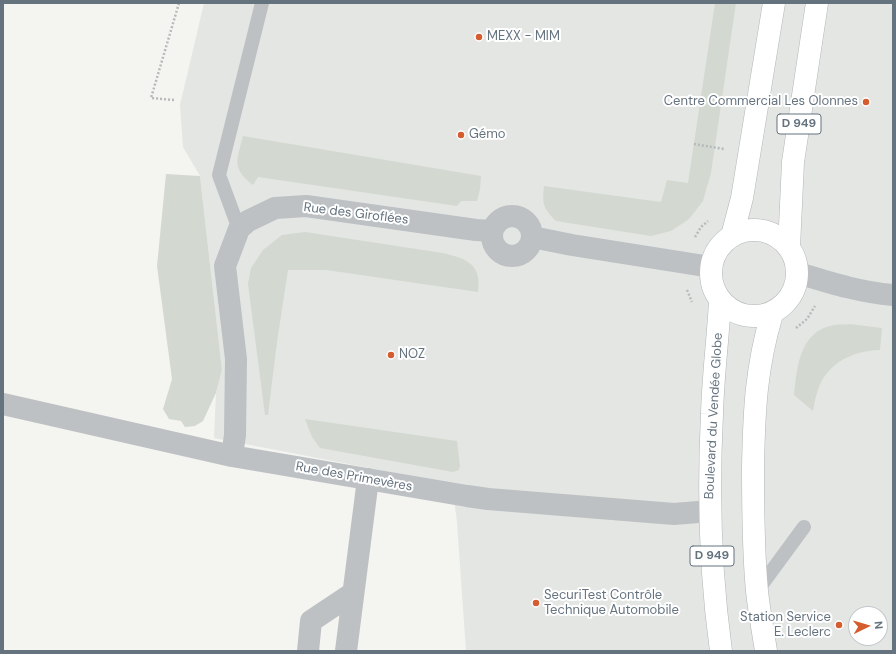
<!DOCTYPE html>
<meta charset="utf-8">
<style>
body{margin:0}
#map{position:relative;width:896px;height:654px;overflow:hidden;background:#f4f4f0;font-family:"DM Sans",sans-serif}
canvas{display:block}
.frame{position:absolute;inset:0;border:4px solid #65737f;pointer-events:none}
.north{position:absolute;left:848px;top:606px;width:40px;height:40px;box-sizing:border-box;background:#fff;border:1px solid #c1c7cc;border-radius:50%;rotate:85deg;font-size:11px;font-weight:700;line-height:16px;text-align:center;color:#65737f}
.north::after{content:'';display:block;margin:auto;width:14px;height:18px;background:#d55c2f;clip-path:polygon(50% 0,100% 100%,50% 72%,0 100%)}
</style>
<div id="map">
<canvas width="896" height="654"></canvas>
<div class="frame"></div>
<div class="north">N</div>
</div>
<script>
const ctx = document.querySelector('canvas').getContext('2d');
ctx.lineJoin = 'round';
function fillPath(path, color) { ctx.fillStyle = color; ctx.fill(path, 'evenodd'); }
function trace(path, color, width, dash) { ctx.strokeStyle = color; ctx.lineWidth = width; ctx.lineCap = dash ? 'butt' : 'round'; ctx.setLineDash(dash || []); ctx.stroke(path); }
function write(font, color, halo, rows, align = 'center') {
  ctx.font = font + ' "DM Sans",sans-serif'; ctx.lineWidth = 4; ctx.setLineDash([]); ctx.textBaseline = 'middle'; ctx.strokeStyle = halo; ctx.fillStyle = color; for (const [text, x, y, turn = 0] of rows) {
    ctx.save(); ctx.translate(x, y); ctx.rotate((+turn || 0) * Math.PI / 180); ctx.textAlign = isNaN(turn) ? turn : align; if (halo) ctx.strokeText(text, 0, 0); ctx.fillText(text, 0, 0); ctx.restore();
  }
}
fillPath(new Path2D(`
 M204,3H893V651H466L457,522L452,484L214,438L216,393L222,370L200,176L183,147L180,105ZM856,614H880V638H856Z`), '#e4e6e4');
fillPath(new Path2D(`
 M715,3H736L711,173L703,201L689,219L671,231L651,236L556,221C543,208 542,204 544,186L661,202L667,180L688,183Z
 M243,136L481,176L480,189L477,201H461L457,206L258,177L253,185C231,168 237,160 243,136Z
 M166,174L200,176L222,370L216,393L203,421L195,426L185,427L181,421L169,419L163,409L172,379L157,266Z
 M305,232L443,253C466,259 482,263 478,292L326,270H288L277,342L268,415H265L248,284L251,268L263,250L282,235Z
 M850,324L882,328L880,350C851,351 825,364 817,393C815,399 814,405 813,411L794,395C797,368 799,331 834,325C839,324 844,325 850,324Z
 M305,419L457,441L460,466L459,470L453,472L320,448L312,437Z`), '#d3d9d0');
const primary = new Path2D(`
 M711 273a43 43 0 1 1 86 0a43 43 0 1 1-86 0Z
 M732,236L742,198L774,3
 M789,247L793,162L817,3
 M720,301C718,339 713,376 712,414C708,493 710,572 721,651
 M766,651C763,631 759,611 757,591C753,550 753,508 753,467C754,412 756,367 772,314`);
trace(primary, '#b1b5b8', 23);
trace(new Path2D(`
 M174,100L151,98L179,3
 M694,144L724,149
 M695,237L701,227L708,221
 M687,290L692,302
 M796,328L807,319L815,306`), '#b7babc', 2.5, [2, 2]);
trace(new Path2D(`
 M239,229L219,175L262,3
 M757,591L804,527`), '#bdc1c4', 14);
trace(new Path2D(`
 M492 236a20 20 0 1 1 40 0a20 20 0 1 1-40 0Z
 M532,237L572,245L711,267
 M798,273C831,283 859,292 893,295
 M3,404L232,456L467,496L488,499L674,514L710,511
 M232,456L235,435L236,359L225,266L239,229L248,221L275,208L306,206L476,230L492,231
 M308,651L311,621L353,593
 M346,651L368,479`), '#bdc1c4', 22);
trace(primary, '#fff', 22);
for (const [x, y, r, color] of [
 [479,37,4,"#d55c2f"],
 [866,102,4,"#d55c2f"],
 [461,135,4,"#d55c2f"],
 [391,355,4,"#d55c2f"],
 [536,603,4,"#d55c2f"],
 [839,625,4,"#d55c2f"]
]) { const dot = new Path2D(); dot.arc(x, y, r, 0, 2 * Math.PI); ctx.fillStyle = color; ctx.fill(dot); trace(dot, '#fff', 1.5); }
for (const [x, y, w] of [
 [799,124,44],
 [712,556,44]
]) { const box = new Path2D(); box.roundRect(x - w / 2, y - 10, w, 20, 3); ctx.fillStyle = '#fff'; ctx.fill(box); trace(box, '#65737f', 1); }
write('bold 12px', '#65737f', null, [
 ["D 949",799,124],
 ["D 949",712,556]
]);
write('13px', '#65737f', '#fff', [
 ["MEXX - MIM",487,37],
 ["Centre Commercial Les Olonnes",858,102,"right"],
 ["Gémo",469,135],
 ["NOZ",399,355],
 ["SecuriTest Contrôle",544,596],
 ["Technique Automobile",544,611],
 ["Station Service",831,618,"right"],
 ["E. Leclerc",831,633,"right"]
], 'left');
write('13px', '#65737f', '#fff', [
 ["Rue des Giroflées",356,214,7],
 ["Boulevard du Vendée Globe",714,416,-87],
 ["Rue des Primevères",354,477,10]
]);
</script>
